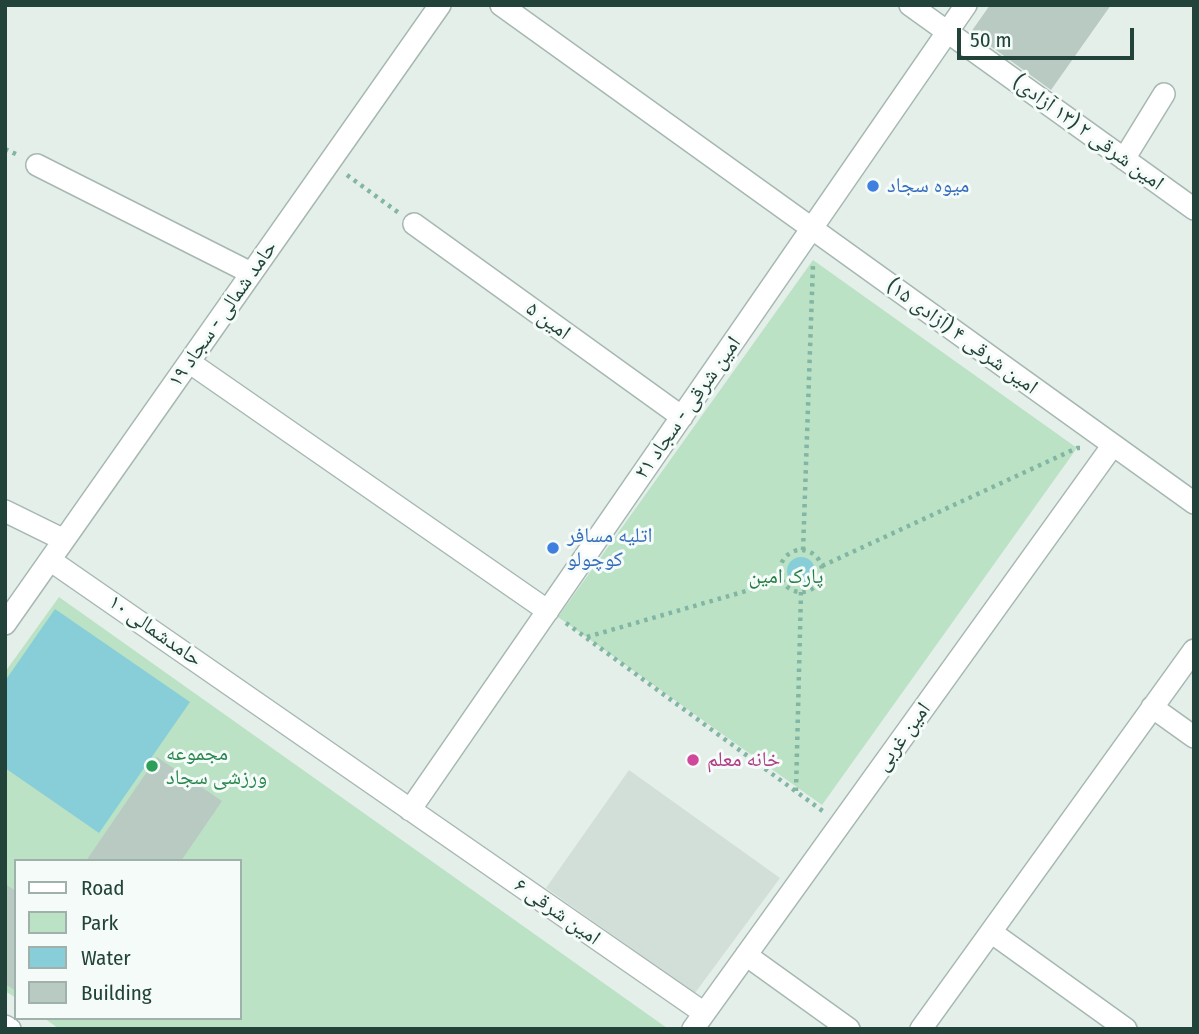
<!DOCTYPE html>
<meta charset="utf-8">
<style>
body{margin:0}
#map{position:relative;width:1199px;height:1034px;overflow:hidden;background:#e4efea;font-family:"Fira Sans Condensed",sans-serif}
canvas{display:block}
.frame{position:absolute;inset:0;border:7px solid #214339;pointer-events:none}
.legend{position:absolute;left:14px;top:859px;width:228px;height:161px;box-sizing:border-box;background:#f5fbf8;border:2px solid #a0b1ac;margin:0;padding:9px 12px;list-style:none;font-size:21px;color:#214339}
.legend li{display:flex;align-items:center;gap:14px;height:35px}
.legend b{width:35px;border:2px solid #a0b1ac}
.scale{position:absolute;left:957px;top:28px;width:177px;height:32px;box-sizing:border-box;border:4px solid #214339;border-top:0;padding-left:9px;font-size:21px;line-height:24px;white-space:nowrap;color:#214339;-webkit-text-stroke:5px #f5fbf8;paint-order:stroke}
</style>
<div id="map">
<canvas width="1199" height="1034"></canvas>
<div class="frame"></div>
<ul class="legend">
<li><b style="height:9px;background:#fff"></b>Road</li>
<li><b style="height:19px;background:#bbe2c5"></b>Park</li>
<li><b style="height:19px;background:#88ced8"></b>Water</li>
<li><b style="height:19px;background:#b9cac3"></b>Building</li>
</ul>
<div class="scale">50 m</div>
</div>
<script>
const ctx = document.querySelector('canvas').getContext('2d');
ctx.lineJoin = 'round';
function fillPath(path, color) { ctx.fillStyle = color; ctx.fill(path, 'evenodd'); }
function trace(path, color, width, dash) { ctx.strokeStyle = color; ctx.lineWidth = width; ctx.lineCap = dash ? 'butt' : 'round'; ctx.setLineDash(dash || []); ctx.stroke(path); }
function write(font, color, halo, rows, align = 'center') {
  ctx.font = font + ' "Fira Sans Condensed","Noto Naskh Arabic",sans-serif'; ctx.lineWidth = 6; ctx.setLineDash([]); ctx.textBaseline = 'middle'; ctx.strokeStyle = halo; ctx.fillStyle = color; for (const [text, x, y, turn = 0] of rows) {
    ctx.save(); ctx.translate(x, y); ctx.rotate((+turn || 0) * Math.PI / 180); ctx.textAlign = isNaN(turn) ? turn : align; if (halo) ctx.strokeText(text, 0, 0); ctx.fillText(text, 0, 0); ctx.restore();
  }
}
fillPath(new Path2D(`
 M629,770L780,878L695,993L546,888Z`), '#d2dfd9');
fillPath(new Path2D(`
 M813,260L1077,448L822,805L558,617Z
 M59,597L667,1028L59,1029L44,1018H240V861H16V998L5,991V672Z`), '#bbe2c5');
fillPath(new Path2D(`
 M787 571a14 14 0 1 1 28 0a14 14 0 1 1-28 0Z
 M55,609L190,702L99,833L5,768V681Z`), '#88ced8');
fillPath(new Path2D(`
 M990,5H1111L1051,90L971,32Z
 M157,757L222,801L181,861H86Z
 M5,884L16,891V991L5,984Z`), '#b9cac3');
const street = new Path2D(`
 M501,5L1194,503
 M910,5L1194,209
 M1124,159L1164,94
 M37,165L251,273
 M414,224L682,417
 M189,362L548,611
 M5,511L64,540
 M50,560L704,1013
 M5,624L440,5
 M1152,707L1194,737
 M410,810L966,5
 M991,932L1126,1029
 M746,955L849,1029
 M5,1026L10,1029
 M693,1029L1113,445
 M921,1029L1194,650`);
trace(street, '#a6b8b1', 24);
trace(new Path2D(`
 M5,149L20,156
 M347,175L399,213
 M780 571a21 21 0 1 1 42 0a21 21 0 1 1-42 0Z
 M803,550L813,264
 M822,566L1077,448H1082
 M566,623L824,812
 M587,637L784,580
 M796,791L801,592`), '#82b5a3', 4.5, [3.5, 5]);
trace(street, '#fff', 21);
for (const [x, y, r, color] of [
 [873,186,7,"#3f7fe0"],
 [553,548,7,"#3f7fe0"],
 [693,760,7,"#d1479c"],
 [152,766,7,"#2e9e5b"]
]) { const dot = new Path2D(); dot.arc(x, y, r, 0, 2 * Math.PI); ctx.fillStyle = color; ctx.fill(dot); trace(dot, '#f5fbf8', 2.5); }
write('21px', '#214339', '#f5fbf8', [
 ["امین شرقی ۲ (۱۳ آزادی)",1088,133,36],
 ["حامد شمالی - سجاد ۱۹",223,314,-55],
 ["امین ۵",548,321,36],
 ["امین شرقی ۴ (آزادی ۱۵)",962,337,36],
 ["امین شرقی - سجاد ۲۱",688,408,-55],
 ["حامدشمالی ۱۰",155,631,35],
 ["امین غربی",903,737,-54],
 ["امین شرقی ۶",557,912,35]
]);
write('21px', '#366cbe', '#f5fbf8', [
 ["میوه سجاد",887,186],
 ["اتليه مسافر",567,536],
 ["كوچولو",567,560]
], 'left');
write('21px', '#277e46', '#f5fbf8', [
 ["پارک امین",786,577]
]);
write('21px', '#27864d', '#f5fbf8', [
 ["مجموعه",166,754],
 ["ورزشی سجاد",166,778]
], 'left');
write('21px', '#b23c85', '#f5fbf8', [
 ["خانه معلم",707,760]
], 'left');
</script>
